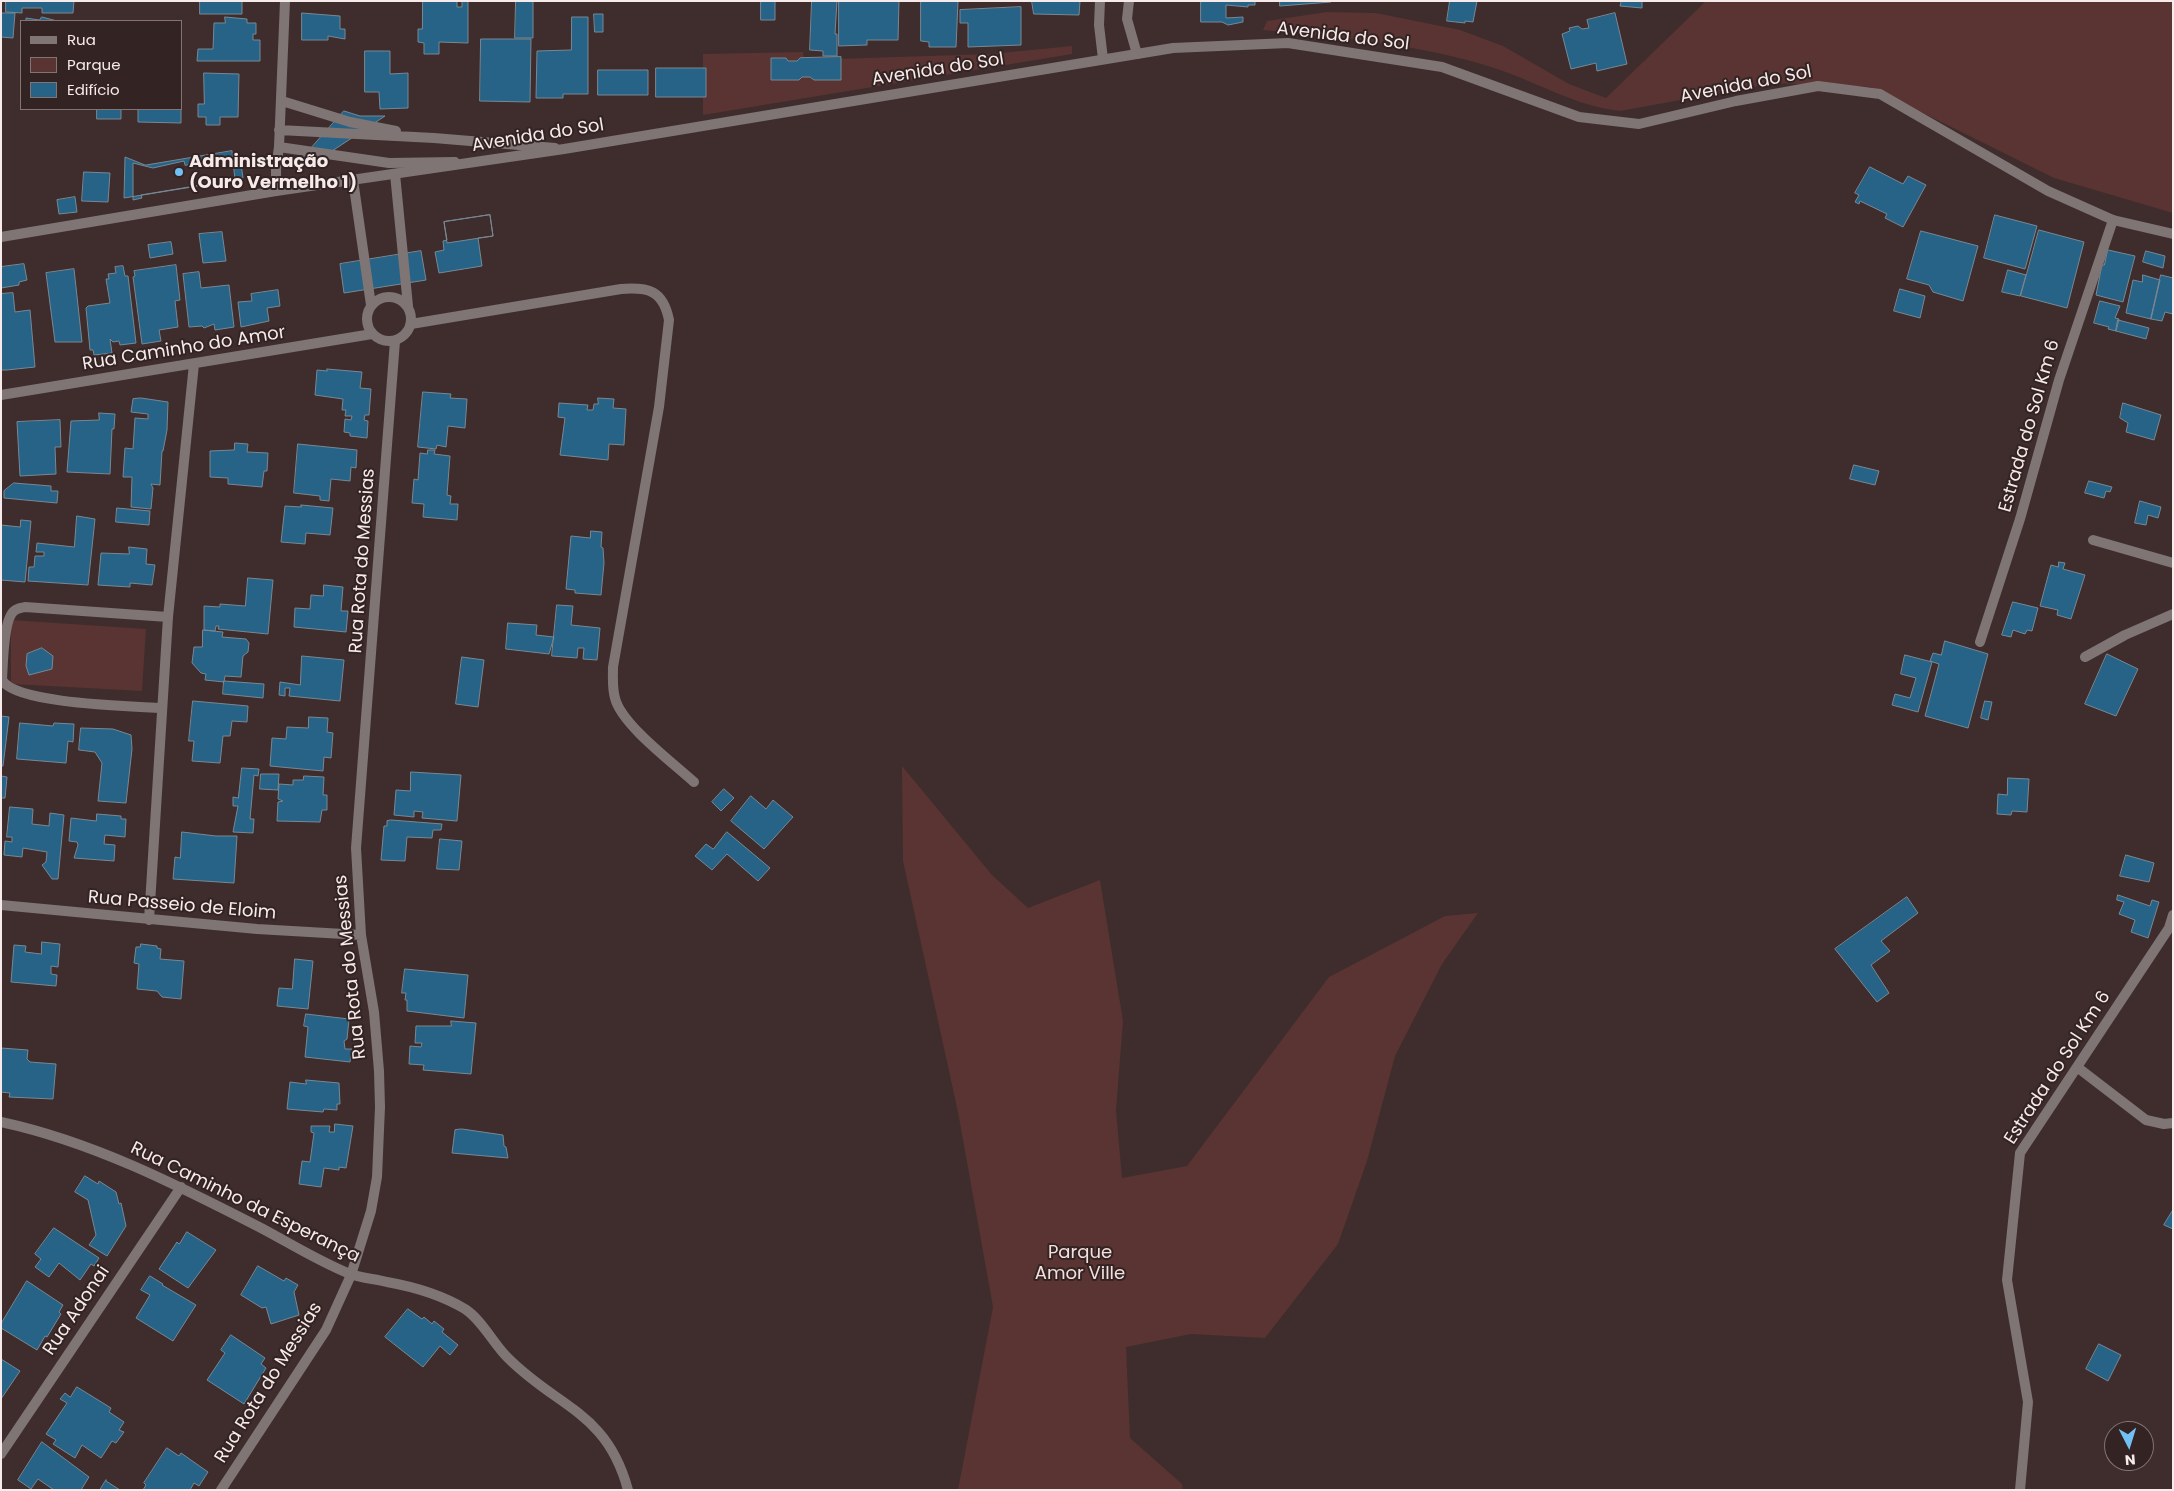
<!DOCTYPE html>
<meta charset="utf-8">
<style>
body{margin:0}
#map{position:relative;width:2174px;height:1491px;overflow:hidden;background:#3e2d2c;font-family:Poppins,sans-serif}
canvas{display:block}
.frame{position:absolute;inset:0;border:2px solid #f6ebea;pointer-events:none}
.legend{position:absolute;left:20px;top:20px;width:162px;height:90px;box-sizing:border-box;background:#332423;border:1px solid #817473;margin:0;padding:6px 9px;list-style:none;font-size:15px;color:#f6ebea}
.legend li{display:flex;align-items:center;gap:10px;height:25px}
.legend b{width:25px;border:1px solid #817473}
.north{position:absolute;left:2104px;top:1421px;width:50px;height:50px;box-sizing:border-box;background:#332423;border:1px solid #817473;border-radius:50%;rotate:175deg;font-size:14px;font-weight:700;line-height:20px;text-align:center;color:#f6ebea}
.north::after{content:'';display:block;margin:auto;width:18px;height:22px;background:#71c1f5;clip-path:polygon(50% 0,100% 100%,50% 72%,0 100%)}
</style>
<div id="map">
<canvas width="2174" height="1491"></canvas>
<div class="frame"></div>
<ul class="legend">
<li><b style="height:6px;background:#7e7574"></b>Rua</li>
<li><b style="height:14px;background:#593432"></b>Parque</li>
<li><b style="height:14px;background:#276387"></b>Edifício</li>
</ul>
<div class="north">N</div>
</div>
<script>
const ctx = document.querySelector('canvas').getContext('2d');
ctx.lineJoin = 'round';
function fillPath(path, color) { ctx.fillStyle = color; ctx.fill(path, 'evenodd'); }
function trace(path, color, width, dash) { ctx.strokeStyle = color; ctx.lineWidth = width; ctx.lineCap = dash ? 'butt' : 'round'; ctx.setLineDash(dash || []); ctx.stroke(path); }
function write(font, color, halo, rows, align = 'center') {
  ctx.font = font + ' Poppins,sans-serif'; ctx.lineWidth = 4; ctx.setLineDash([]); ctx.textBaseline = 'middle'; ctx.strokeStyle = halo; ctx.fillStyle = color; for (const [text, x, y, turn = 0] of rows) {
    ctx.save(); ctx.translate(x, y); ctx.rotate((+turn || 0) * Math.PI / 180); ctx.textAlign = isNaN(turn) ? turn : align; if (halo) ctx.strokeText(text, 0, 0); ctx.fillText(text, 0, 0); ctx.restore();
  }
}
fillPath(new Path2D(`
 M1706,1H2173V213L2054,178L1871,87L1774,83L1620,111C1574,106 1536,81 1491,67C1418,44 1340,37 1263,30L1267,21L1327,12L1376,13L1460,30L1503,46L1569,84L1606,98Z
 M1072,46V54L703,115V54L803,52L804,60L990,54Z
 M11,620L146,629L142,691L11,684Z
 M902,766L992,875L1028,908L1100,880L1123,1021L1116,1110L1122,1178L1187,1166L1329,977L1445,916L1478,913L1442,964L1395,1056L1367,1161L1338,1244L1265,1338L1191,1334L1126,1347L1130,1438L1182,1484L1183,1490H958L993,1307L958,1112L903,861Z`), '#593432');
const building = new Path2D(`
 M6,1H74L73,13H42V8H22V13L6,12Z
 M200,1H242V14H200Z
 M423,1H457V7H462V1H468V43L439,42V54H424V43L418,42V29H422Z
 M516,1H533V38H515Z
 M761,1H775V20H761Z
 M812,1H837L835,34H837V56H823V51L810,50Z
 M839,1H899L898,40H867V45L839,46Z
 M921,1H958L956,47H929V42L921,41Z
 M1032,1H1080L1079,15L1034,14Z
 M1201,1H1255V5H1248V7L1226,5V18L1243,17V22L1228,25L1222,22H1201Z
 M1280,1H1331V2L1280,6Z
 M1450,1H1477L1473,22L1465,21V23L1447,21Z
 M1613,1H1642V8L1620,6L1621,2Z
 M1021,7V45L968,47V23H960V10Z
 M1,13H15L13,38L1,37Z
 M302,13L340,16V29H345V39L328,36V40H302Z
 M1615,13L1627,64L1597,71L1596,63L1571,69L1562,34L1570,31L1569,28L1578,26L1582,29L1589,28L1587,20Z
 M594,14H603V32H595Z
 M42,17L57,21H26V18L39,20Z
 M225,17L247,19V23H256V34H253V40H260V61H197L198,49H213L214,23H225Z
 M572,17H588V94H563V98H536L537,51L571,50Z
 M481,39H531L530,102L480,101Z
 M365,51H390V74L408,73V108L380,109L379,92H365Z
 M841,57V80H814L810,77H802L799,80H771V58H786L788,61H797L800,58Z
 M656,68H706V97H656Z
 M598,70H648V95H598Z
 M204,73L239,74L238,117H220V125H206V117H198V104H204Z
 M181,108V123L138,122V110Z
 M97,109H121V119H97Z
 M344,111L360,116H385L320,159L322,160L320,162L297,164Z
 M232,151L235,180L124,198L125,157L145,165Z
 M226,157L227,160L240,157L243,178L141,195L142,198L133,200V163L153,168L184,161L185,165Z
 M1870,167L1903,184L1908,176L1926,185L1903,227L1885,218L1887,214L1860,201L1859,204L1855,202L1859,195L1855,193Z
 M84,172L110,173L108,202L82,201Z
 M75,197L77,212L59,214L57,200Z
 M490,215L493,236L478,238L482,266L439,273L435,252L444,250L443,241L447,240L444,222Z
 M490,215L493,236L447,243L444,222Z
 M1995,215L2037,226L2025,269L1984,258Z
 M2039,230L2084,242L2067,308L2021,296Z
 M1921,231L1978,246L1963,301L1933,292L1929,285L1907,279Z
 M222,232L226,261L203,263L199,234Z
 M171,242L173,254L150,258L148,245Z
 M2108,250L2135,256L2123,302L2096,295L2102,265H2104Z
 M421,251L426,280L344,293L340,264Z
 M2146,251L2165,256L2163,268L2143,262Z
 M24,264L27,280L19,282V285L1,288V267Z
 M176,265L180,300L175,301L178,327L159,330L161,341L142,344L133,277L135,276L134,271Z
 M123,266L125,276H128L136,343L120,345L119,341L113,342L110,339L112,353L94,355L93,350H90L86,308L88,306L110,303L106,279H109L108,274L116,273L115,267Z
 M74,269L82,342H55L46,273Z
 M2008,270L2026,275L2020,296L2002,292Z
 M199,272L201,288L229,285L234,327L215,330L214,324L204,328L202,326L189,327L183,274Z
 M2143,275L2160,280L2151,319L2126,313L2133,280L2142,282Z
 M2161,275L2173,278V314L2165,312L2162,321L2151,319Z
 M1900,289L1925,296L1920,318L1894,311Z
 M278,290L280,306L267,308L269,321L241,327L238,302L252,301L251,294Z
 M13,293L15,312L30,310L35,367L7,370H1V294Z
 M2100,301L2120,306L2115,318L2119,319L2116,331L2108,329L2109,327L2094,323Z
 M2118,320L2149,328L2146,339L2116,331Z
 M327,369L362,372L360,388L371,389L369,415H365L364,420L368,421L367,438L350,436V433L344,432L345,419L351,420L352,416H345L346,410H342L343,399L315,395L317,370L327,371Z
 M423,392L451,394L450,398L467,399L465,428L448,426L446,447L437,445L436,449L418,447Z
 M141,398L168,402L167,430L163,451H162L160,485L151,484L153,488L151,509L131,507L132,477H123L125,448L133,449L135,418L148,419V414L131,412L133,399Z
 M598,398L614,399L613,408L626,409L624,445L609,444L608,460L560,455L565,418L558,417L559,403L588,405L587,410H593L594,404H598Z
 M2123,403L2161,415L2154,440L2126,432L2128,423L2120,418Z
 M99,413L115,414L114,429H112L110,474L67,472L71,421L99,420Z
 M60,420L61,447H55L56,474L20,476L17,422Z
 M235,443L248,444L247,452L268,453L267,471H264L262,487L228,484V478L210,477V451L234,450Z
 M298,444L357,450L356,468L351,467L350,481L331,479L329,501L320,500V496L294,493Z
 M428,450H435L434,454L450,456L447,495L451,496L450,504H458L457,520L423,517L424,504L412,503L414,479L418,480L420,453L427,454Z
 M1854,465L1879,471L1875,485L1850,479Z
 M2089,481L2112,487L2110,492L2106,491L2104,498L2085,493Z
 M14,483L51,486V491H58L57,503L4,498V491Z
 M2140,501L2161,507L2158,518L2148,515L2146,525L2135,523Z
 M301,505L333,508L330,535L306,533L305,544L281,542L285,506L301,507Z
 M117,508L150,511L149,525L116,522Z
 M77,516L95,519L88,585L28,581L29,567H34L35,556H44V552H36L37,543L74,547Z
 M21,520L31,521L25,582L1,580V525L20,527Z
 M591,531L602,532L601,547L603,548L604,563L601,595L575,593V590L566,589L571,536L590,538Z
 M129,547L147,549L146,564L155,565L152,585L130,583V587L98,585L101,553L129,554Z
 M2059,562L2065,563L2063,569L2085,575L2071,619L2057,615L2058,610L2040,606L2051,565L2058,567Z
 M248,578L273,580L268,634L218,629L219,626H216L215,631L204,630V606L220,607V604L245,606Z
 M324,585L343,587L341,611H348L346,632L294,627L295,608L310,609L311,595L323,596Z
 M2013,602L2038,608L2032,631L2027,630L2025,634L2013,630L2011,637L2002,635Z
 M557,605L573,606L571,625L600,628L597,660L583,659L584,648H578L577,658L552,656Z
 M508,623L537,625L536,635L554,637L549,654L506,649Z
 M203,630L223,632L222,637L246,639L249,643L248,652L243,656L241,677L225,676L224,682L205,680L206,674L201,673L192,663L194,647H202Z
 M1945,641L1988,654L1968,728L1925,716L1939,664L1930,661L1933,653L1941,655Z
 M42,648L53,656L52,669L29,675L26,666L27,654Z
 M2107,654L2138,669L2116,716L2085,704Z
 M1905,655L1932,662L1918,712L1892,705L1895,694L1910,698L1916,678L1901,674Z
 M302,656L344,660L340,701L289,696L290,688H285V696L279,695L280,682L300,685Z
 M462,657L484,660L478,707L456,704Z
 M224,681L264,684L263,698L223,694Z
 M193,701L248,706L247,722L232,721L230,736H223L220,763L192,761L194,741H189Z
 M1985,701L1992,702L1988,720L1981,718Z
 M1,716L9,717L3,766H1Z
 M309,717L328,718L327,732L333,733L331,758L324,757L323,771L270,766L272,738L286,739L287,727L308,728Z
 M20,723L53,726L54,723L74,724L73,742L68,741L66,763L17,759Z
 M81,728L113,729L131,735L132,749L126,803L98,801L102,763L95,752L79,750Z
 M242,768L259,769L258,776L254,775L250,819H254L253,833L233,832L238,806H233V797L238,798Z
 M411,772L461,775L457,821L422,818L423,812L414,811V817L394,815L396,790L410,791Z
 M261,774H279L278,790L260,789Z
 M1,776L7,777L5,798H1Z
 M304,776L324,777L323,795H327V810H322L320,822L277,821L278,802L283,801L278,799L279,784L293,785V780H303Z
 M2008,778L2029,779L2027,812L2012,811L2011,815L1997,814L1998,794L2007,795Z
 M724,789L734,798L721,811L712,802Z
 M751,796L766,809L773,800L793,817L764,849L731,821Z
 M10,807L33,809L32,824L49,826L50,813L64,815L58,879H52L42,865L46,862L47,852L23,848L22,857L4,855L5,841L12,842V837H7Z
 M97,814L121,816V819H126L125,837L105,835L104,844L115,845L114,861L74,858L78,845L77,842L69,841L71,818L96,821Z
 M391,820L442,824L441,830H433L432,838L407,837L405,861L381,860L384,826H387V821Z
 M182,832L216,836H237L234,883L173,879L175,857L180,858Z
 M727,832L770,868L758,881L727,854L712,870L695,856L706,844L713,849Z
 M440,839L462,841L459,870L437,869Z
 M2126,855L2154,863L2149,882L2120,876Z
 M2118,895L2150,906L2152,900L2159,902L2148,938L2131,932L2135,920L2119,914L2124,902L2117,900Z
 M1907,897L1918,913L1881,941L1890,951L1871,965L1889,993L1877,1002L1835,949Z
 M42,942L60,944L58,967L51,966V974L57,975L56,986L11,982L14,945L26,946L25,952L41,954Z
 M141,944L157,946V948L161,949L160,959L184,961L181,999L162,997L157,991L137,989L139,964L134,963L136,947H140Z
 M295,959L313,961L308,1009L277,1006L279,988L292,989Z
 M405,969L468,975L464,1018L407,1011V1000H405L406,993H402Z
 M306,1014L349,1019L347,1039L344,1041L345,1049H352L350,1062L305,1057L308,1027L304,1026Z
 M451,1021L476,1023L471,1074L423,1070L424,1065L409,1064L410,1046L421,1047L422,1043H415L416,1026H451Z
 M1,1048L28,1050L27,1059L30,1062L56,1064L53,1099L9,1097L10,1093L1,1092Z
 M306,1080L339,1083L340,1104H337V1110L324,1109L323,1112L287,1109L290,1082L306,1084Z
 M335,1124L353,1126L346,1168L339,1167V1170L324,1168L321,1187L299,1184L302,1161L310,1162L314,1133L311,1132V1126H330L329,1132H334Z
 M462,1129L503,1135L504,1146L506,1147L508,1158L452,1153L455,1130Z
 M85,1176L98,1184L99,1181L116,1192L119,1204L121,1203L126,1226L107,1256L89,1245L96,1235L88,1200L75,1192Z
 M2173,1210V1229L2164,1225Z
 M54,1228L99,1258L94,1266L91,1264L80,1280L59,1263L49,1277L35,1267L41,1259L35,1254Z
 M187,1232L216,1250L188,1288L159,1269L177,1242L179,1244Z
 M258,1266L284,1281L286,1278L298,1285L294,1292L299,1315L271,1324L266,1307L262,1308L241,1295Z
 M150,1276L163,1284L162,1285L196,1305L173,1341L136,1318L150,1295L141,1290Z
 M27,1281L63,1305L59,1312L61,1314L47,1337L45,1336L37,1350L1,1328V1324Z
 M408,1309L422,1319L424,1317L432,1324L434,1321L444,1329L442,1332L458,1345L450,1355L440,1346L423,1367L385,1337Z
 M231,1335L265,1358L261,1364L266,1368L244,1404L207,1380L225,1353L221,1350Z
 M2099,1344L2121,1355L2108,1381L2086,1369Z
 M1,1359L20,1371L1,1399Z
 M77,1387L111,1408L109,1412L124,1422L119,1430L124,1432L116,1443L112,1441L101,1458L82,1445L75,1458L53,1444L56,1440L46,1434L67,1403L60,1399L65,1393L70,1397Z
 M42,1442L89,1477L81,1490H54L38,1479L31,1489L18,1480Z
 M167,1448L179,1456L181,1453L208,1472L199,1486L194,1483L190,1490H143L146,1485L144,1483Z
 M106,1480V1481L120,1490H100Z`);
fillPath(building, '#276387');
trace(building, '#788893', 1);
trace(new Path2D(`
 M276,191V169L279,147
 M2093,540L2173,563
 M2085,657L2125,635L2173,614`), '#7e7574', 10);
trace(new Path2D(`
 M285,1L279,147L389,163L455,162
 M1100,1L1099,25L1103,59
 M1129,1L1127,19L1137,54
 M282,101L350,122L396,131
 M279,130L434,138L555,148
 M395,174L408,306
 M353,180L371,305
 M367 319a22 22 0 1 1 44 0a22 22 0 1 1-44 0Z
 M411,324L621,289C648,287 663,290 669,320L659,407L613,667C613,677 612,688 615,698C621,724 672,762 694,782
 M1,395L372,334
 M1980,642L2020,519L2059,380L2113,220
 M161,708C131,706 15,704 2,680C3,665 3,620 14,611C17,608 21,608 25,607L168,617
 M1,905L257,929L361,935
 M149,920L168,617L194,364
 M2077,1067L2146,1120L2164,1124L2173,1123
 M1,1122C94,1142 179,1186 263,1229C291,1244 320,1262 350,1274C361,1278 375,1279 387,1282C415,1287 440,1294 465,1309C482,1320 493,1343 507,1357C557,1408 607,1411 628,1490
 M1,1454L181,1187
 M221,1490L326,1330L351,1275L371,1211L377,1177L380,1107L379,1071L374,1012L361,935L356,848L395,341
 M2020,1490L2028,1402L2007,1280L2020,1153L2169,928L2173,915`), '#7e7574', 10);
trace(new Path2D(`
 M1,237L276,191L564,149L1173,48L1288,43L1442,67L1579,117L1639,124L1736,101L1818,86L1880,94L2048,191L2113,220L2173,234`), '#7e7574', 10);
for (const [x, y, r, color] of [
 [179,172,5,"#71c1f5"]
]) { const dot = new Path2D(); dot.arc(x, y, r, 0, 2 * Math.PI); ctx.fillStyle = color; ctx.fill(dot); trace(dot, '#332423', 2); }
write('18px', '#f6ebea', '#332423', [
 ["Avenida do Sol",1343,37,7],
 ["Avenida do Sol",938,70,-9],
 ["Avenida do Sol",1746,85,-11],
 ["Avenida do Sol",538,136,-9],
 ["Rua Caminho do Amor",184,349,-9],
 ["Estrada do Sol Km 6",2030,426,-74],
 ["Rua Rota do Messias",363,561,-86],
 ["Rua Passeio de Eloim",182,906,5],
 ["Rua Rota do Messias",351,967,-96],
 ["Estrada do Sol Km 6",2058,1068,-57],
 ["Rua Caminho da Esperança",245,1203,26],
 ["Rua Adonai",77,1311,-56],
 ["Rua Rota do Messias",269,1383,-58]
]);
write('bold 18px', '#f6ebea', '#332423', [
 ["Administração",189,162],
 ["(Ouro Vermelho 1)",189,183]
], 'left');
write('18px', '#f3dfdd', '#332423', [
 ["Parque",1080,1253],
 ["Amor Ville",1080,1274]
]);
</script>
